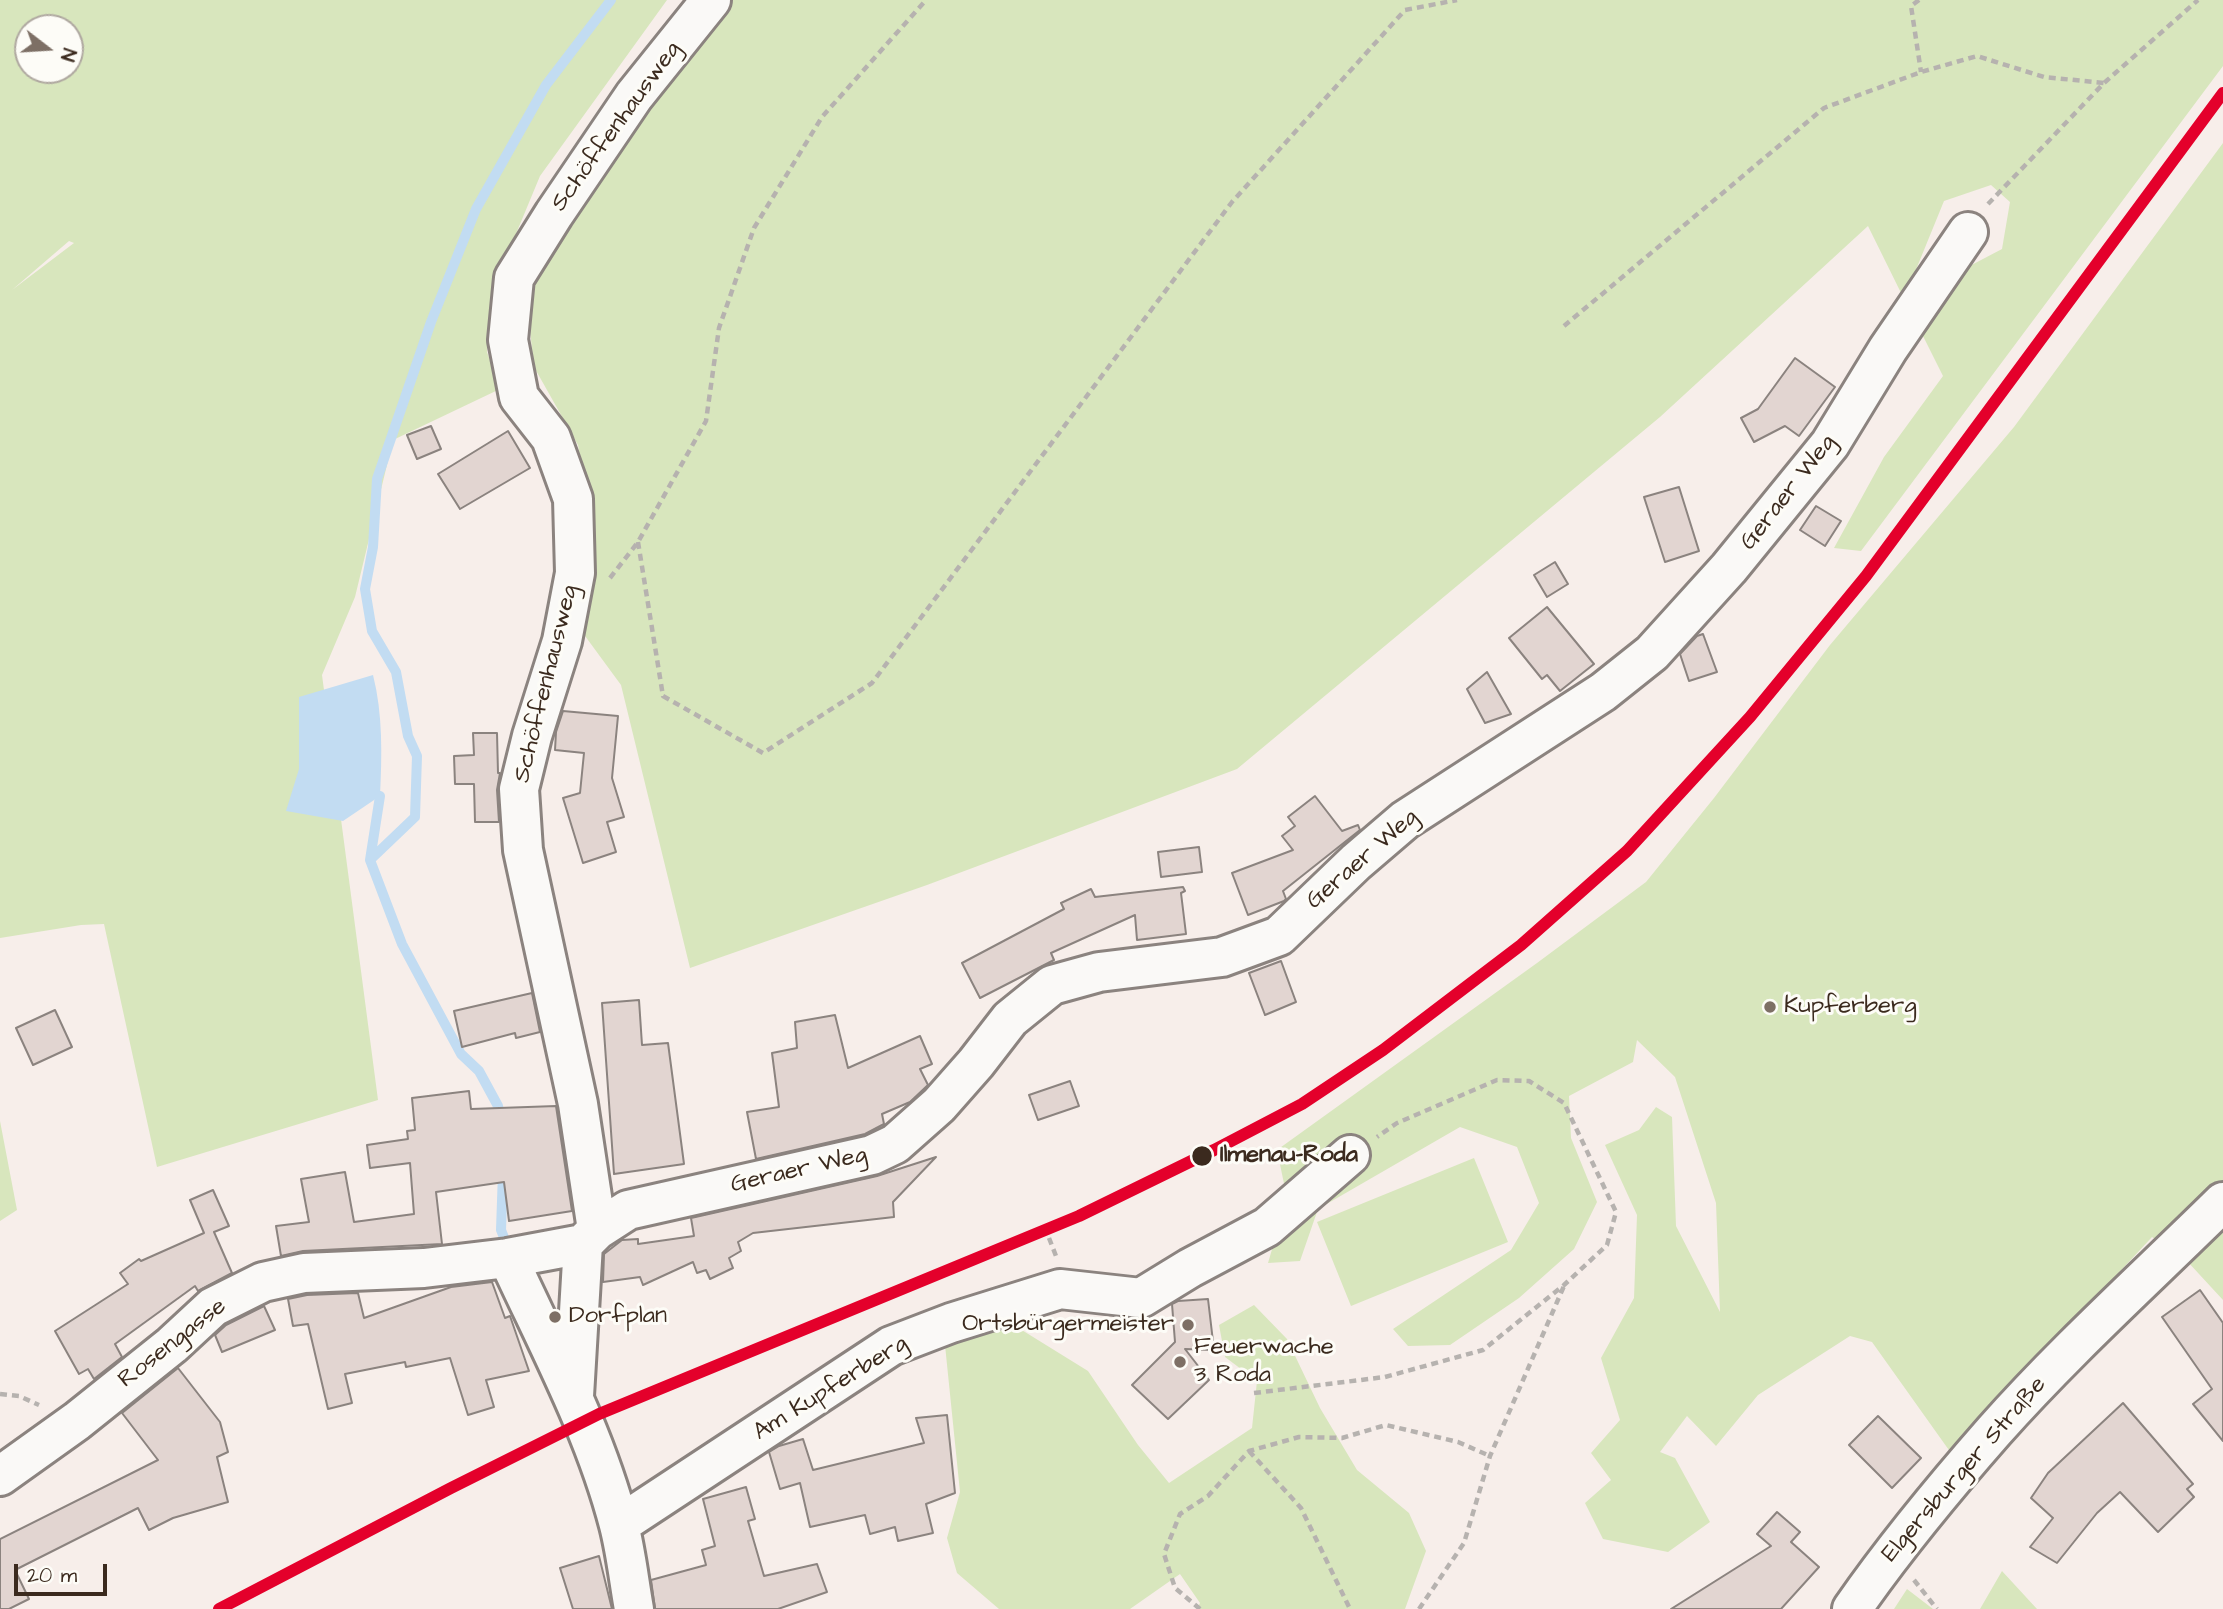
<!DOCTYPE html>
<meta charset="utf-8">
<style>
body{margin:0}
#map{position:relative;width:2223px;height:1609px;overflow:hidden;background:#f7eeea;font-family:"Architects Daughter",sans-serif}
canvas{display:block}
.north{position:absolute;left:14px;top:14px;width:70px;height:70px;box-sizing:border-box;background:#fdfcf7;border:2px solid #afa8a0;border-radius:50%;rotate:107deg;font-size:19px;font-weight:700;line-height:28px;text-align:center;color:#3b2a1e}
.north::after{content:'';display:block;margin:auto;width:24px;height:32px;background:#7d6f65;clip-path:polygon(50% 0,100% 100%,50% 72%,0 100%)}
.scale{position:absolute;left:14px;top:1564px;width:93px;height:32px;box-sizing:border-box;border:4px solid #3b2a1e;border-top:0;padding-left:9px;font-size:21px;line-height:24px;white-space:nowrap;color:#3b2a1e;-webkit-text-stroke:5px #fdfcf7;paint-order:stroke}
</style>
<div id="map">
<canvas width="2223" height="1609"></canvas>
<div class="north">N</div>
<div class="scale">20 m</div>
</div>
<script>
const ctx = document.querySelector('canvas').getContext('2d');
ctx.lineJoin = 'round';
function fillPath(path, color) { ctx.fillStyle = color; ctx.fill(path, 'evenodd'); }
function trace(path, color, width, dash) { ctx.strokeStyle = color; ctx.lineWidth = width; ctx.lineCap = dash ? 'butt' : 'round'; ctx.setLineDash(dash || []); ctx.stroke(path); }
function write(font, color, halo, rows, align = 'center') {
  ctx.font = font + ' "Architects Daughter",sans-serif'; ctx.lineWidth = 6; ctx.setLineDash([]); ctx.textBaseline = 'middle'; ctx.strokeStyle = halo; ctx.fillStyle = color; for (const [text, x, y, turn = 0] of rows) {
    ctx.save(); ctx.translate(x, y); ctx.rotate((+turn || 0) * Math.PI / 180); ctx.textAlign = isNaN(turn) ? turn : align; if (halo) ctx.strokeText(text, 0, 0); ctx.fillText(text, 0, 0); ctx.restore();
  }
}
fillPath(new Path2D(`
 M0,0H667L540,176L496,282L487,352L500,389L393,440L355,597L322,675L378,1100L157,1167L104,924L81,925L0,938ZM28,28H70V70H28ZM69,241L74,243L12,290Z
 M724,0H2223V66L1861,551L1834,548L1884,457L1943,376L1916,322L1962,270L2002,249L2010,202L1991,185L1944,201L1904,299L1868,226L1660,417L1237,769L927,885L690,968L621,685L577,625L590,514L578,445L534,367L527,303L544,253Z
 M2223,143V1300L2187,1261L2152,1237L1951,1453L1872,1342L1850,1336L1758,1395L1716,1446L1687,1416L1660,1452L1675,1458L1710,1522L1668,1552L1603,1539L1585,1503L1611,1480L1591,1453L1620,1420L1601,1358L1634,1298L1637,1215L1605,1145L1639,1130L1656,1107L1672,1117L1676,1226L1720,1312L1716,1203L1675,1077L1637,1040L1633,1062L1569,1096L1571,1138L1597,1202L1574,1249L1519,1298L1450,1345L1408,1346L1393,1329L1511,1250L1539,1203L1517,1147L1460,1127L1318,1209L1300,1261L1268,1263L1287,1198L1277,1150L1537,963L1646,882L1714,798L1830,645L2014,427Z
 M0,1121L17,1210L0,1221Z
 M1474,1158L1508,1242L1351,1306L1317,1222Z
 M1254,1305L1287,1339L1320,1408L1357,1470L1409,1513L1426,1551L1405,1609H1197L1200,1603L1180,1574L1130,1609H999L957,1573L947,1538L960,1492L945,1345L1004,1319L1088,1371L1138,1445L1169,1483L1252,1428L1257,1381L1225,1357L1219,1325Z
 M2002,1571L2037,1609H1980Z
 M1907,1589L1933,1609H1894Z`), '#d8e6bd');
fillPath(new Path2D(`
 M373,675C383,714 382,756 380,796L343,821L286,811L299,769V697Z`), '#c2dcf2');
trace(new Path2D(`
 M380,796L370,860L402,944L461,1054L479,1071L498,1106L500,1116
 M370,860L415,817L417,756L408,736L396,672L372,631L365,589L373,547L377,479L431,322L476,209L546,85L611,0
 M503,1172L501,1230L507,1245`), '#c2dcf2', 10);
const building = new Path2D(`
 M1795,358L1835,387L1799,436L1785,426L1754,442L1741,418L1758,409Z
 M431,426L441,449L417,459L407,435Z
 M508,431L530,468L460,509L438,474Z
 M1679,487L1699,551L1665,562L1644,497Z
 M1816,506L1841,521L1825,546L1800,530Z
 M1555,562L1568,584L1547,597L1534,575Z
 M1547,607L1594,664L1560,691L1547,675L1542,679L1509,638Z
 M1703,634L1717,672L1689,681L1680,654L1697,636Z
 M1487,672L1511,714L1485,723L1467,689Z
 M563,711L618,716L612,778L624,817L607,822L616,852L583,863L563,798L580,793L584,753L555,750L556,732Z
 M473,733H497L498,773H500L497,790L499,822H475L474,784H455L454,756L474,755Z
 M1315,796L1342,831L1358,825L1360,830L1283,891L1286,899L1284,901L1248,915L1232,873L1293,850L1282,836L1295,826L1288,817Z
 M1199,847L1202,872L1161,877L1158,852Z
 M1183,887L1185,891L1181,893L1186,934L1137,940L1135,915L1051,953L1054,960L980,998L962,963L1064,909L1061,903L1091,889L1095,897Z
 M1281,961L1296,1002L1265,1015L1249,973Z
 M532,993L540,1032L516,1038L515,1033L462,1047L454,1011Z
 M639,1000L642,1045L668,1043L684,1164L614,1174L602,1003Z
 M55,1010L72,1047L33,1065L16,1028Z
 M835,1015L848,1068L920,1036L932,1064L920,1069L928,1085L910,1102L882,1114L884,1124L865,1134L756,1159L747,1112L779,1107L772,1053L797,1048L795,1022Z
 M1070,1081L1079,1106L1038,1120L1029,1095Z
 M469,1091L471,1109L556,1106L572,1211L509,1221L504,1182L436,1192L442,1244L303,1251L281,1256L276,1226L309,1222L301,1179L345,1172L354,1222L414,1214L410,1163L370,1168L367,1145L408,1139L407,1131L415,1130L412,1098Z
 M936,1157L893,1202L894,1217L753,1233L738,1242L741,1251L729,1258L733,1268L710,1279L706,1270L697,1273L693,1262L643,1285L640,1277L603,1282L604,1254L622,1240L638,1239V1244L694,1236L691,1218L877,1176Z
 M213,1190L229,1226L214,1232L232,1273L198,1291L195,1286L115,1344L122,1357L94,1379L88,1369L79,1374L55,1331L128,1284L120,1273L139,1259L141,1261L204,1233L190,1200Z
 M492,1282L505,1318L510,1316L529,1371L486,1380L494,1407L468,1415L450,1358L406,1367L405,1362L345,1374L352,1403L328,1409L308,1324L293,1326L288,1299L307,1295L358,1293L364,1318L451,1287Z
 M2200,1290L2223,1323V1441L2193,1404L2212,1389L2162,1317Z
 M1208,1299L1214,1350L1185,1349L1209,1380L1168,1419L1132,1385L1175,1342L1172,1304L1178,1301Z
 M264,1306L275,1330L222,1352L215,1335L226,1325Z
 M178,1368L220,1422L228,1452L217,1457L228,1502L173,1518L149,1530L138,1508L15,1570L29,1599L9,1609H0V1539L158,1460L122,1413Z
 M2123,1403L2193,1484L2187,1489L2194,1497L2158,1532L2120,1492L2097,1513L2057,1563L2030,1547L2053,1518L2031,1498L2048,1473Z
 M947,1415L955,1493L926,1504L933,1533L898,1541L895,1527L870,1534L865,1515L810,1527L800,1483L780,1489L769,1452L779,1446L803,1439L813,1470L924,1443L916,1418Z
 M1878,1416L1921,1458L1892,1488L1849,1445Z
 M746,1487L755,1519L748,1521L764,1576L817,1564L827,1592L778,1609H655L651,1580L706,1565L702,1550L715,1546L703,1499Z
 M1777,1512L1800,1532L1791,1542L1819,1567L1781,1609H1671L1771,1546L1757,1534Z
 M599,1556L612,1609H573L560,1568Z`);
fillPath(building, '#e2d5d1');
trace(building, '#8b837f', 2);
const minor = new Path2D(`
 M597,1230L578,1104L523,850L519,789L532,736L562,641L575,573L573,499L551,438L519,397L508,340L514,278L554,214L634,96L711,0
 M508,1258C548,1345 595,1432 619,1525C626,1552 629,1581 634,1609
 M574,1396L583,1244
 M0,1476L77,1421L172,1345L213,1307L263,1282L304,1273L424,1268L508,1258L583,1244L597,1230L628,1210L872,1155L895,1144L939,1105L976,1063L1010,1019L1052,985L1099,972L1222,957L1279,936L1356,862L1405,820L1603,692L1652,653L1729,568L1830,444L1888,349L1968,232
 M619,1525L891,1346L951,1323L1060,1289L1141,1298L1190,1268L1267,1227L1350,1155
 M1852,1609C1895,1547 1944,1488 1994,1431C2065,1351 2147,1277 2223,1202`);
trace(minor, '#8b837f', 44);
trace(new Path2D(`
 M1919,0L1911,6L1921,72
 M1988,204L2104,83L2198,0
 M1564,326L1824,108L1921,72L1977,56L2044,77L2104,83
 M638,542L663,696L763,753L872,683L1232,202L1405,10L1457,0
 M610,578L638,542L706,421L719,328L754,228L822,117L926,0
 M1049,1238L1056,1256
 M1254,1393L1385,1377L1483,1350L1564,1285L1607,1245L1616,1212L1564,1103L1529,1081L1497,1080L1397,1123L1377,1137
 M0,1394L19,1396L39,1405
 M1249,1451L1301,1508L1350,1609
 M1914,1580L1937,1609
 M1200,1609L1175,1588L1164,1554L1180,1514L1208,1496L1249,1451L1299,1437L1342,1438L1386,1425L1458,1442L1490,1456
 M1419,1609L1464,1543L1490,1456L1564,1286`), '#b6b2af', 4.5, [7, 5]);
trace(minor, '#faf9f7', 38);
trace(new Path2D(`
 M219,1609L451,1488L599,1414L1079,1216L1214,1150L1302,1104L1383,1050L1521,945L1627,851L1750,717L1866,576L2223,93`), '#e4002b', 12);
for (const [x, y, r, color] of [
 [1770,1007,7,"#7d6f65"],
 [1202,1156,11,"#3b2a1e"],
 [555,1317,7,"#7d6f65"],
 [1188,1325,7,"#7d6f65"],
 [1180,1362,7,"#7d6f65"]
]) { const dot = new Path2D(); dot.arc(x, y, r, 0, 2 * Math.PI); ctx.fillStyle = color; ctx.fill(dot); trace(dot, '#fdfcf7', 2.5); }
write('24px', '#3b2a1e', '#fdfcf7', [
 ["Schöffenhausweg",617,127,-54],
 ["Geraer Weg",1789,493,-52],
 ["Schöffenhausweg",547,684,-76],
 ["Geraer Weg",1363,860,-41],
 ["Geraer Weg",799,1171,-13],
 ["Rosengasse",173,1344,-38],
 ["Am Kupferberg",831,1389,-32],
 ["Elgersburger Straße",1965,1470,-49]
]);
write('24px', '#3b2a1e', '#fdfcf7', [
 ["Kupferberg",1784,1007],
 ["Dorfplan",569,1317],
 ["Ortsbürgermeister",1174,1325,"right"],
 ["Feuerwache",1194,1348],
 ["3 Roda",1194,1376]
], 'left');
write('bold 24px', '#3b2a1e', '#fdfcf7', [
 ["Ilmenau-Roda",1220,1156]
], 'left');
</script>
